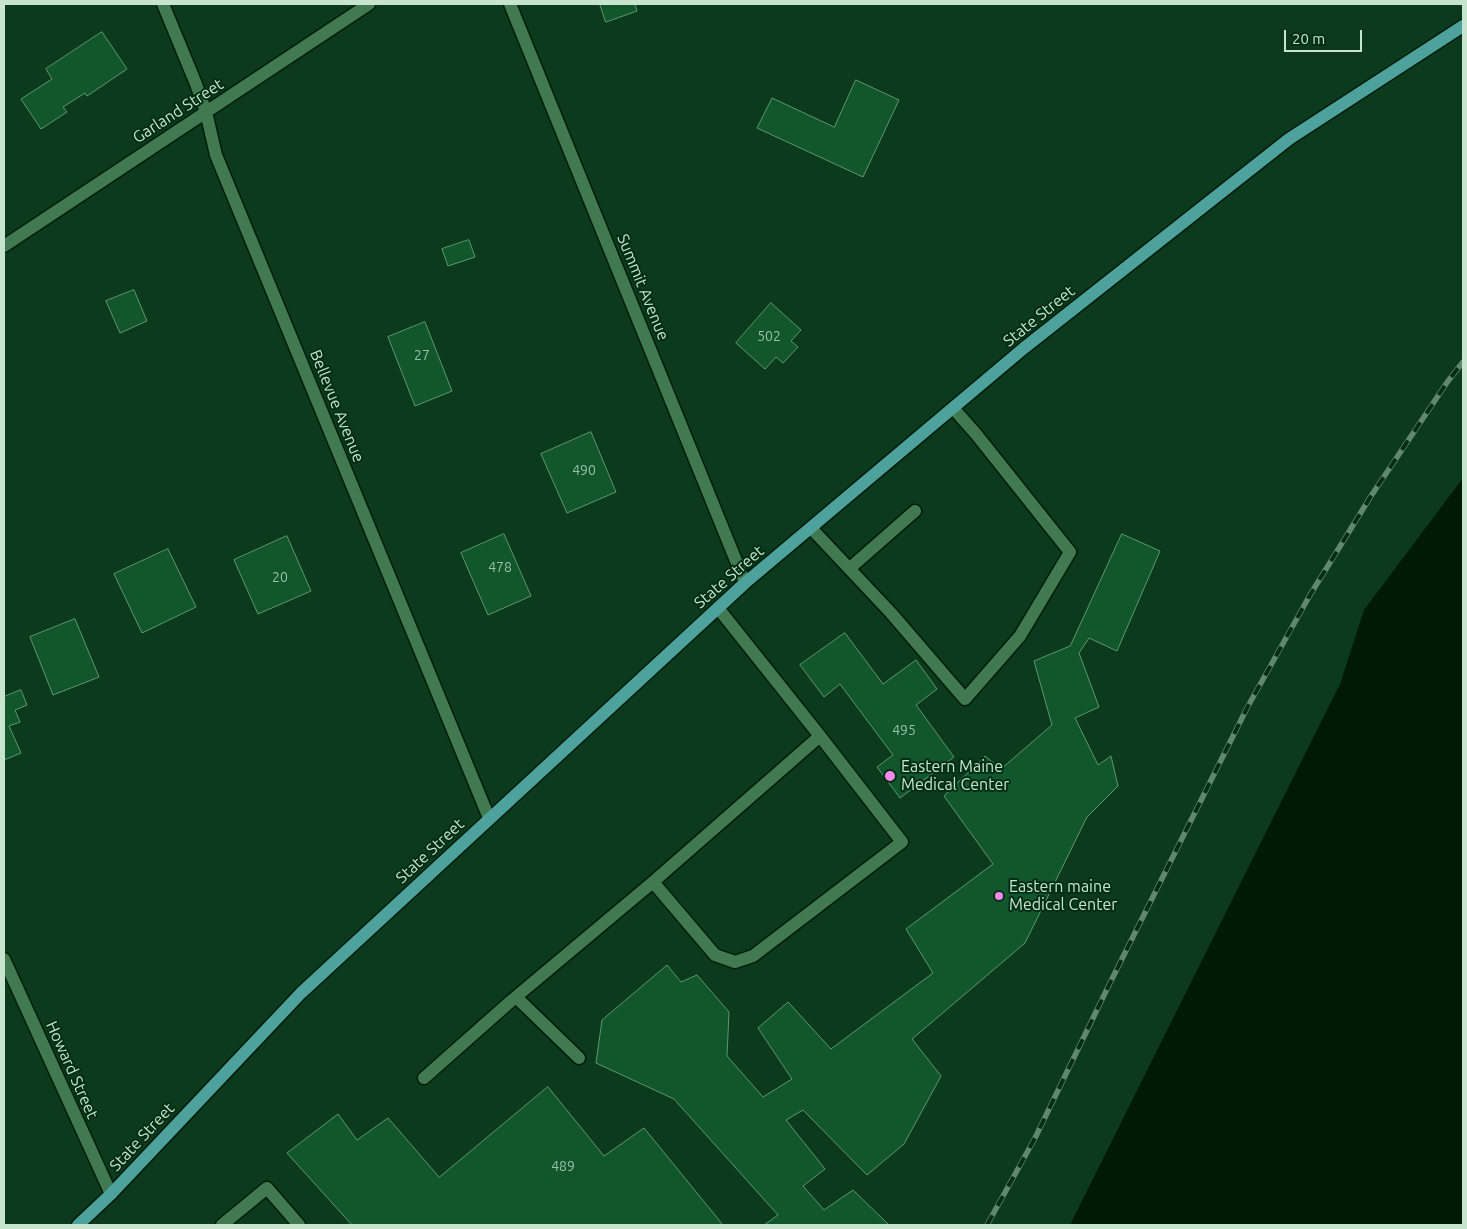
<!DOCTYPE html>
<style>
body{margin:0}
#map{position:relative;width:1467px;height:1229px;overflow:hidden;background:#0c3a1d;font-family:Ubuntu,sans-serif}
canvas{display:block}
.frame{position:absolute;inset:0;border:5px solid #c7e5ce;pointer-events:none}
.scale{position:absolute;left:1284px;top:30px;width:78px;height:22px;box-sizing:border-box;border:2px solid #c7e5ce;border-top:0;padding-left:6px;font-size:15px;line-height:18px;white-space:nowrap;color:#c7e5ce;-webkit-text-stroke:4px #002f13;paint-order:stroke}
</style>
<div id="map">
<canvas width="1467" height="1229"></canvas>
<div class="frame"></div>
<div class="scale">20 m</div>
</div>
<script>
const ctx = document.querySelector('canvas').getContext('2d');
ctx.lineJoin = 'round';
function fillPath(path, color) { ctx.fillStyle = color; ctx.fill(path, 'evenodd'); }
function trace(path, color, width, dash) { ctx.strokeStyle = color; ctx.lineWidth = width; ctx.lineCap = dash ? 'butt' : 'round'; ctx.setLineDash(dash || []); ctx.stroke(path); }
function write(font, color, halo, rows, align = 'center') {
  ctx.font = font + ' Ubuntu,sans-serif'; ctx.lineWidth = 4; ctx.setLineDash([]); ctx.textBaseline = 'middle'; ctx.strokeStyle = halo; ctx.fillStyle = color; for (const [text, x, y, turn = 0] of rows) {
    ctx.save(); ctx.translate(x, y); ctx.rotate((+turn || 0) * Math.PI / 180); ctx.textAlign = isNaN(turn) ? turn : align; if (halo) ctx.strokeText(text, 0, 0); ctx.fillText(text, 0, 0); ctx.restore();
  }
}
fillPath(new Path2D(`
 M1463,478V1225H1070L1340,684L1364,610Z`), '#001a06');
const building = new Path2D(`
 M600,4H635L637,11L606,22Z
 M102,32L127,69L87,96L85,93L63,107L67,112L41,129L21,99L52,79L46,69Z
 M856,80L899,100L863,177L757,128L772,98L834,127Z
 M469,240L475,257L448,266L442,249Z
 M134,290L147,321L120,333L106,301Z
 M771,303L801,330L791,341L798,347L783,363L776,357L765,369L736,343Z
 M425,322L452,391L415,406L388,337Z
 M591,432L616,492L567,513L541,454Z
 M504,534L531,596L488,615L461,553Z
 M1122,534L1160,551L1117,651L1089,638L1079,653L1099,707L1075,718L1098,765L1111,756L1118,786L1087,817L1025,943L912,1039L941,1076L904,1144L867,1175L803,1110L786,1120L825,1169L803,1186L824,1210L853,1190L889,1225H764L778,1215L674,1099L596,1063L602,1020L667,965L681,982L697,975L729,1012L727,1056L763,1097L792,1079L758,1028L788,1002L831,1049L933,973L906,929L993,864L944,796L985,756L1001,769L1052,725L1034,661L1070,646Z
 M287,536L311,591L258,614L234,560Z
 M168,549L196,607L142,633L114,574Z
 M75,619L99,677L53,695L30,637Z
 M845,633L883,684L916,660L937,689L916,705L954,757L900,798L877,767L893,755L840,684L824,697L800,665Z
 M21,690L27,705L15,710L20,722L9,726L21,753L4,760V697Z
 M548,1087L604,1156L644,1128L723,1225H352L287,1153L338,1114L357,1140L388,1118L439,1177Z`);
fillPath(building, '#11562c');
trace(building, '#5e986e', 1);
const minor = new Path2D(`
 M163,4L196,84L206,112L216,155L489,818
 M510,4L745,583
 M4,246L369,4
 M811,528L891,613L965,699L1020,636L1070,552L976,434L953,408
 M850,568L915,511
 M653,882L715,955L735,962L753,956L902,842L820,736L718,608
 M4,959L111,1194
 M516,997L579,1058
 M424,1078L511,1001L653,882L820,736
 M222,1225L267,1188L299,1225`);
const major = new Path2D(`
 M78,1225L111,1194L301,993L745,583L1024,348L1289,139L1463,26`);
trace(minor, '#011e0b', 15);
trace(major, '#011e0b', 15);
trace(minor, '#417a51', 12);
trace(major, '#4da29e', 12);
const rail = new Path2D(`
 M987,1225L1035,1138L1109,985L1247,708L1310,595L1371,496L1448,381L1463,362`);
trace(rail, '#61886e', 5.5);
trace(rail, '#002f13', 4, [11]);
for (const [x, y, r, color] of [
 [890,776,6,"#f888eb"],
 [999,896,5,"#f888eb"]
]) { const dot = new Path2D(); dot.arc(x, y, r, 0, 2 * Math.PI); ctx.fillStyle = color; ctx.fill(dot); trace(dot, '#002f13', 2); }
write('14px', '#9ac1a6', null, [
 ["502",769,336],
 ["27",422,355],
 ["490",584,470],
 ["478",500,567],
 ["20",280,577],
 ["495",904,730],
 ["489",563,1166]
]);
write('16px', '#c7e5ce', '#002f13', [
 ["Garland Street",178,111,-33],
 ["Summit Avenue",643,287,68],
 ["State Street",1039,316,-39],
 ["Bellevue Avenue",337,406,68],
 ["State Street",729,577,-41],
 ["State Street",430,851,-43],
 ["Howard Street",72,1070,66],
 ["State Street",142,1137,-47]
]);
write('16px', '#c7e5ce', '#002f13', [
 ["Eastern Maine",901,767],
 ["Medical Center",901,785],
 ["Eastern maine",1009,887],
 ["Medical Center",1009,905]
], 'left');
</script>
